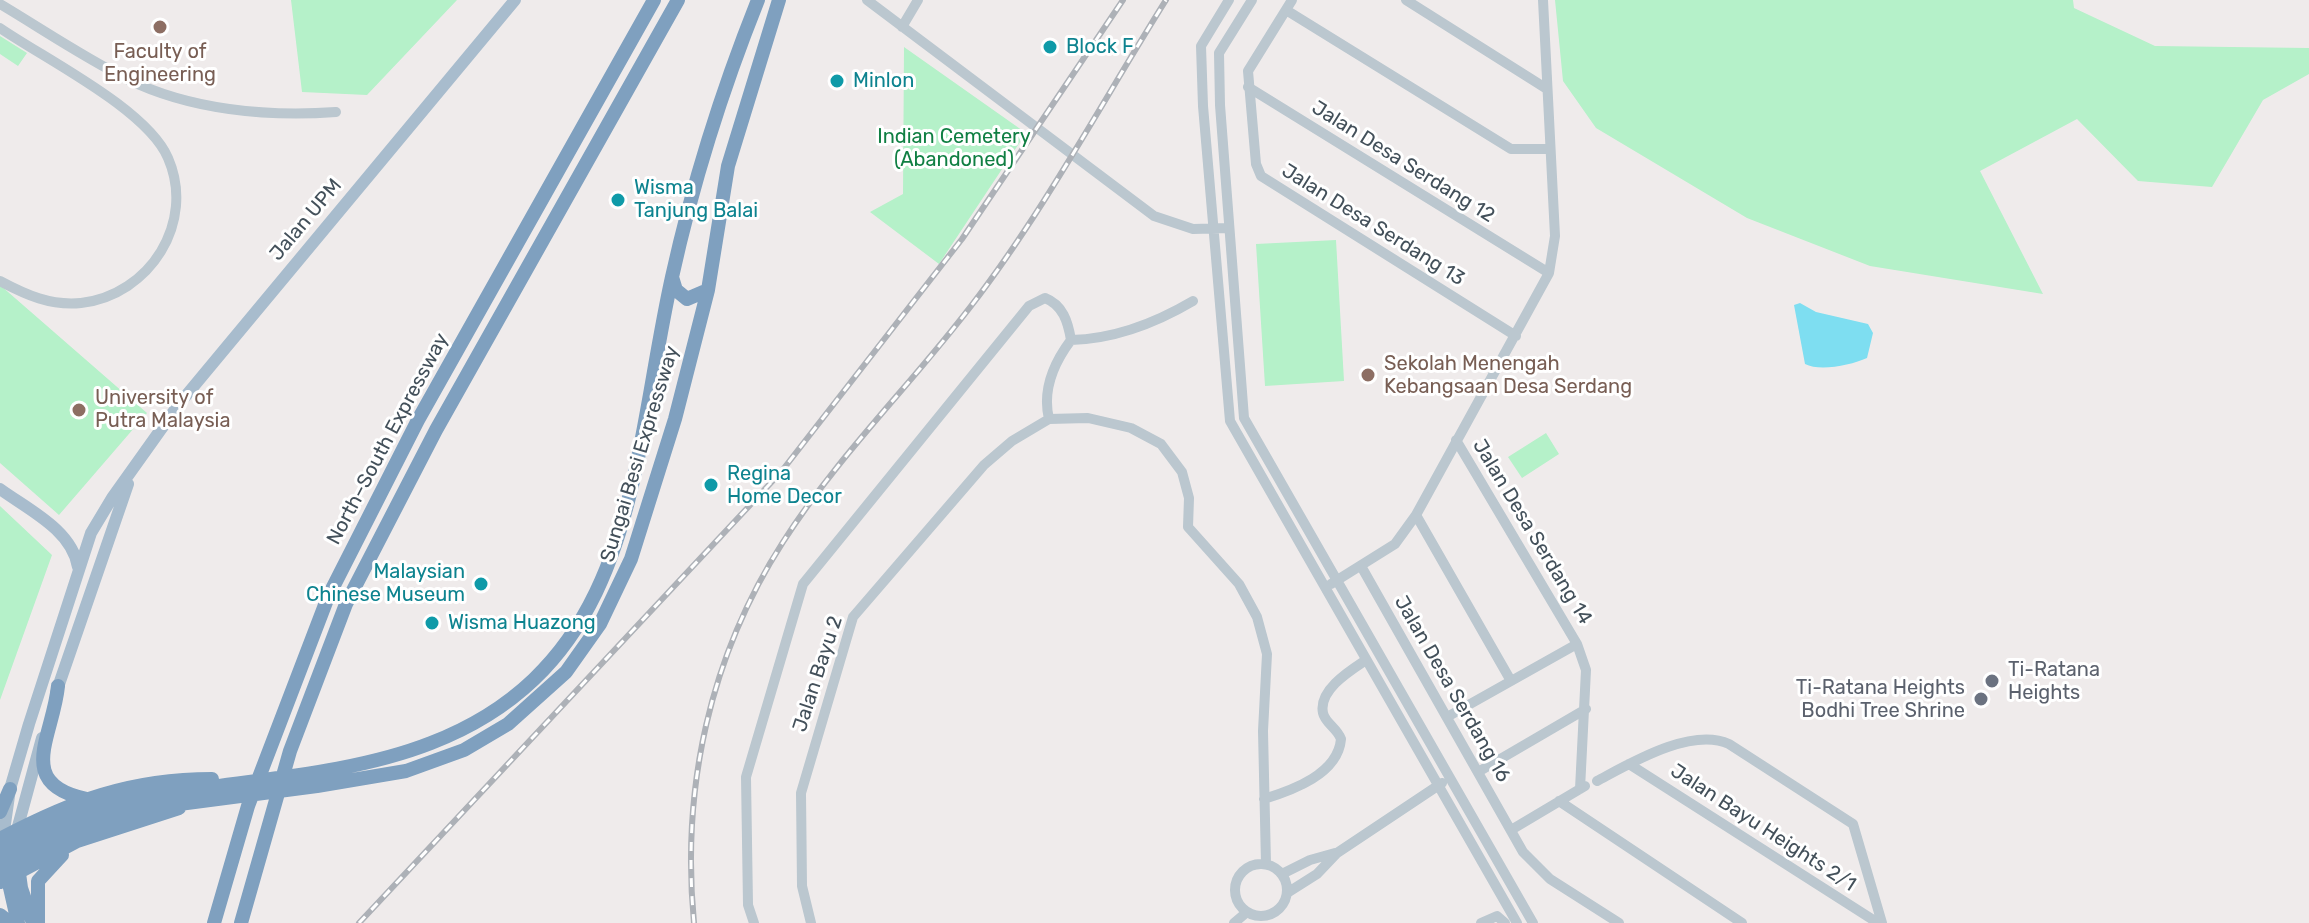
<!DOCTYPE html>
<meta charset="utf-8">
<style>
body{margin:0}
canvas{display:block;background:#efebeb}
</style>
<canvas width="2309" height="923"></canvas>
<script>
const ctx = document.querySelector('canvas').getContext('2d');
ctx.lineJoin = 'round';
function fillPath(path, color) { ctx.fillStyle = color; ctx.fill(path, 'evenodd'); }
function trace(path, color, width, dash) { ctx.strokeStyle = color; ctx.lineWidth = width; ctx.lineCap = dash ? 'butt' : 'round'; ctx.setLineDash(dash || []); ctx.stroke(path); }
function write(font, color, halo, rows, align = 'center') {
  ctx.font = font + ' Rubik,sans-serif'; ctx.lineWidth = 6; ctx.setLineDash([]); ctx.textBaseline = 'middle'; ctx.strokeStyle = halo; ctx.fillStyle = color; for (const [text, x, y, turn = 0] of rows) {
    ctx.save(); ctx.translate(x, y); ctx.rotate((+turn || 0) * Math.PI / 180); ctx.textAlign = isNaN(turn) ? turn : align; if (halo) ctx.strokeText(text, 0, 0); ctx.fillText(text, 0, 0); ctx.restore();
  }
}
fillPath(new Path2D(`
 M291,0H457L367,95L302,92Z
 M1555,0H2073L2074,8L2155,46L2309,48V74L2263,100L2212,187L2138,181L2077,119L1980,171L2043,294L1870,266L1747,218L1596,128L1563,81Z
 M0,36L27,53L18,66L0,54Z
 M904,47L1026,133L939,264L870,212L903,194Z
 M1336,240L1344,381L1265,386L1256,244Z
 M0,285L147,413L59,515L0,463Z
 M1546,433L1559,454L1522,478L1508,457Z
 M0,506L52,555L0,700Z`), '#b5f1c9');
fillPath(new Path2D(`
 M1800,303L1816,312L1868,324L1873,333L1867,358C1851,365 1820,372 1805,364L1794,305Z`), '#7edef1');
trace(new Path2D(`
 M867,0L1154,216L1193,229L1229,228
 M1229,0L1201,46L1203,106L1230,421L1517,923
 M1252,0L1219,53L1220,105L1244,418L1533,923
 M1292,0L1248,71L1256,164L1261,176L1516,336
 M1406,0L1547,89
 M0,4C42,29 83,57 127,79C190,110 267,117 336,112
 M1286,10L1511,149H1549
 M902,27L918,0
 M0,28C45,59 147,109 168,158C196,222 150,295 81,303C51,306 26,295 0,281
 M1248,87L1549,273
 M1049,419C1042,390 1053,364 1071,340C1115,339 1154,324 1193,301
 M1456,440L1577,644L1586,670L1580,789
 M1416,515L1511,681
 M1361,566L1523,852L1550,879L1619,923
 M1331,584L1395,544L1416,515L1549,273L1555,236L1543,0
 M1447,717L1577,644
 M1629,764L1878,923
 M1478,772L1586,709
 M1597,781C1631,763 1691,727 1729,744L1853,824L1882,923
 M1264,799C1293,790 1338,774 1341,739C1337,728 1325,723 1323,713C1318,690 1351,670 1366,660
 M1559,801L1742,923
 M1511,830L1585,786
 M1235 890a26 26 0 1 1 52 0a26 26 0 1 1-52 0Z
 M1282,874L1310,860L1335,853
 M1287,893L1317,874L1337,853L1442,783
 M754,923L748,905L746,777L803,584L1029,306L1045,298C1063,305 1068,322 1071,340
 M811,923L802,886L801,793L853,617L984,465L1012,441L1049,419L1088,418L1131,428L1161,444L1182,472L1189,498L1188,527L1239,584L1257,617L1267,654L1263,731L1266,864
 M1234,923L1247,912
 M1481,923L1497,916L1505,923`), '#bbc7cf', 10);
trace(new Path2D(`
 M0,489C29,510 72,530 78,567
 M56,693L128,484
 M17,830L42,738
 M3,838L10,789L29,724L91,533L112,498L179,404L515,0`), '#a8bccd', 12);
trace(new Path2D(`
 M672,277L676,290L687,299L708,290
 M58,686C53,737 14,784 87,799
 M0,812L10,789
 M0,839C72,801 130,779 212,779
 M0,853L76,816L111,804C214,780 334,781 431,743C638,663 631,461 672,277C693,182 722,90 758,0
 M18,866L21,888L33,923
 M0,867L82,828L141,809L317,786L406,771L464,750L508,724L566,672L600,624L631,559L675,419L708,290L728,166L779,0
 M6,870L18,923
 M0,882L77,841L179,808
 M0,915L10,923
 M38,923V881L62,855
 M214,923L248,806L328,597L418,420L654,0
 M241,923L290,751L346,604L436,430L678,0`), '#7fa0bf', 14);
const rail = new Path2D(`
 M359,923L781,472L962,239L1123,0
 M694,923C681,788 710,656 783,542C837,457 910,386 971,306C1044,211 1102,102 1166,0`);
trace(rail, '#adb1b7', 6);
trace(rail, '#fff', 3, [9]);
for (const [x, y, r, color] of [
 [160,27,8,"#8d6e63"],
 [1050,47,8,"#0f9aa8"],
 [837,81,8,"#0f9aa8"],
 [618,200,8,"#0f9aa8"],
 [1368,375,8,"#8d6e63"],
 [79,410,8,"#8d6e63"],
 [711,485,8,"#0f9aa8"],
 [481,584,8,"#0f9aa8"],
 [432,623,8,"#0f9aa8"],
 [1992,681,8,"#6b7280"],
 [1981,699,8,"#6b7280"]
]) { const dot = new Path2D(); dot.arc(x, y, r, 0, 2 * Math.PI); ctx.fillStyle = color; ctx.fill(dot); trace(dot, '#fff', 3); }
write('20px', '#0d838f', '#fff', [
 ["Block F",1066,47],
 ["Minlon",853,81],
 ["Wisma",634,188],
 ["Tanjung Balai",634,211],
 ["Regina",727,474],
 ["Home Decor",727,497],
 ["Malaysian",465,572,"right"],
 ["Chinese Museum",465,595,"right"],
 ["Wisma Huazong",448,623]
], 'left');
write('20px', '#785e54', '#fff', [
 ["Faculty of",160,52,"center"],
 ["Engineering",160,75,"center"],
 ["Sekolah Menengah",1384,364],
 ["Kebangsaan Desa Serdang",1384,387],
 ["University of",95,398],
 ["Putra Malaysia",95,421]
], 'left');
write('20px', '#107f43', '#fff', [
 ["Indian Cemetery",954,137],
 ["(Abandoned)",954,160]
]);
write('20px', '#43505a', '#fff', [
 ["Jalan Desa Serdang 12",1403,162,32],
 ["Jalan UPM",306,220,-50],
 ["Jalan Desa Serdang 13",1373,225,32],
 ["North–South Expressway",388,439,-62],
 ["Sungai Besi Expressway",640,454,-73],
 ["Jalan Desa Serdang 14",1532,532,59],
 ["Jalan Bayu 2",818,674,-72],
 ["Jalan Desa Serdang 16",1452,689,60],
 ["Jalan Bayu Heights 2/1",1763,828,33]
]);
write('20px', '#5b616d', '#fff', [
 ["Ti-Ratana",2008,670],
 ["Heights",2008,693],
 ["Ti-Ratana Heights",1965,688,"right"],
 ["Bodhi Tree Shrine",1965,711,"right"]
], 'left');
</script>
